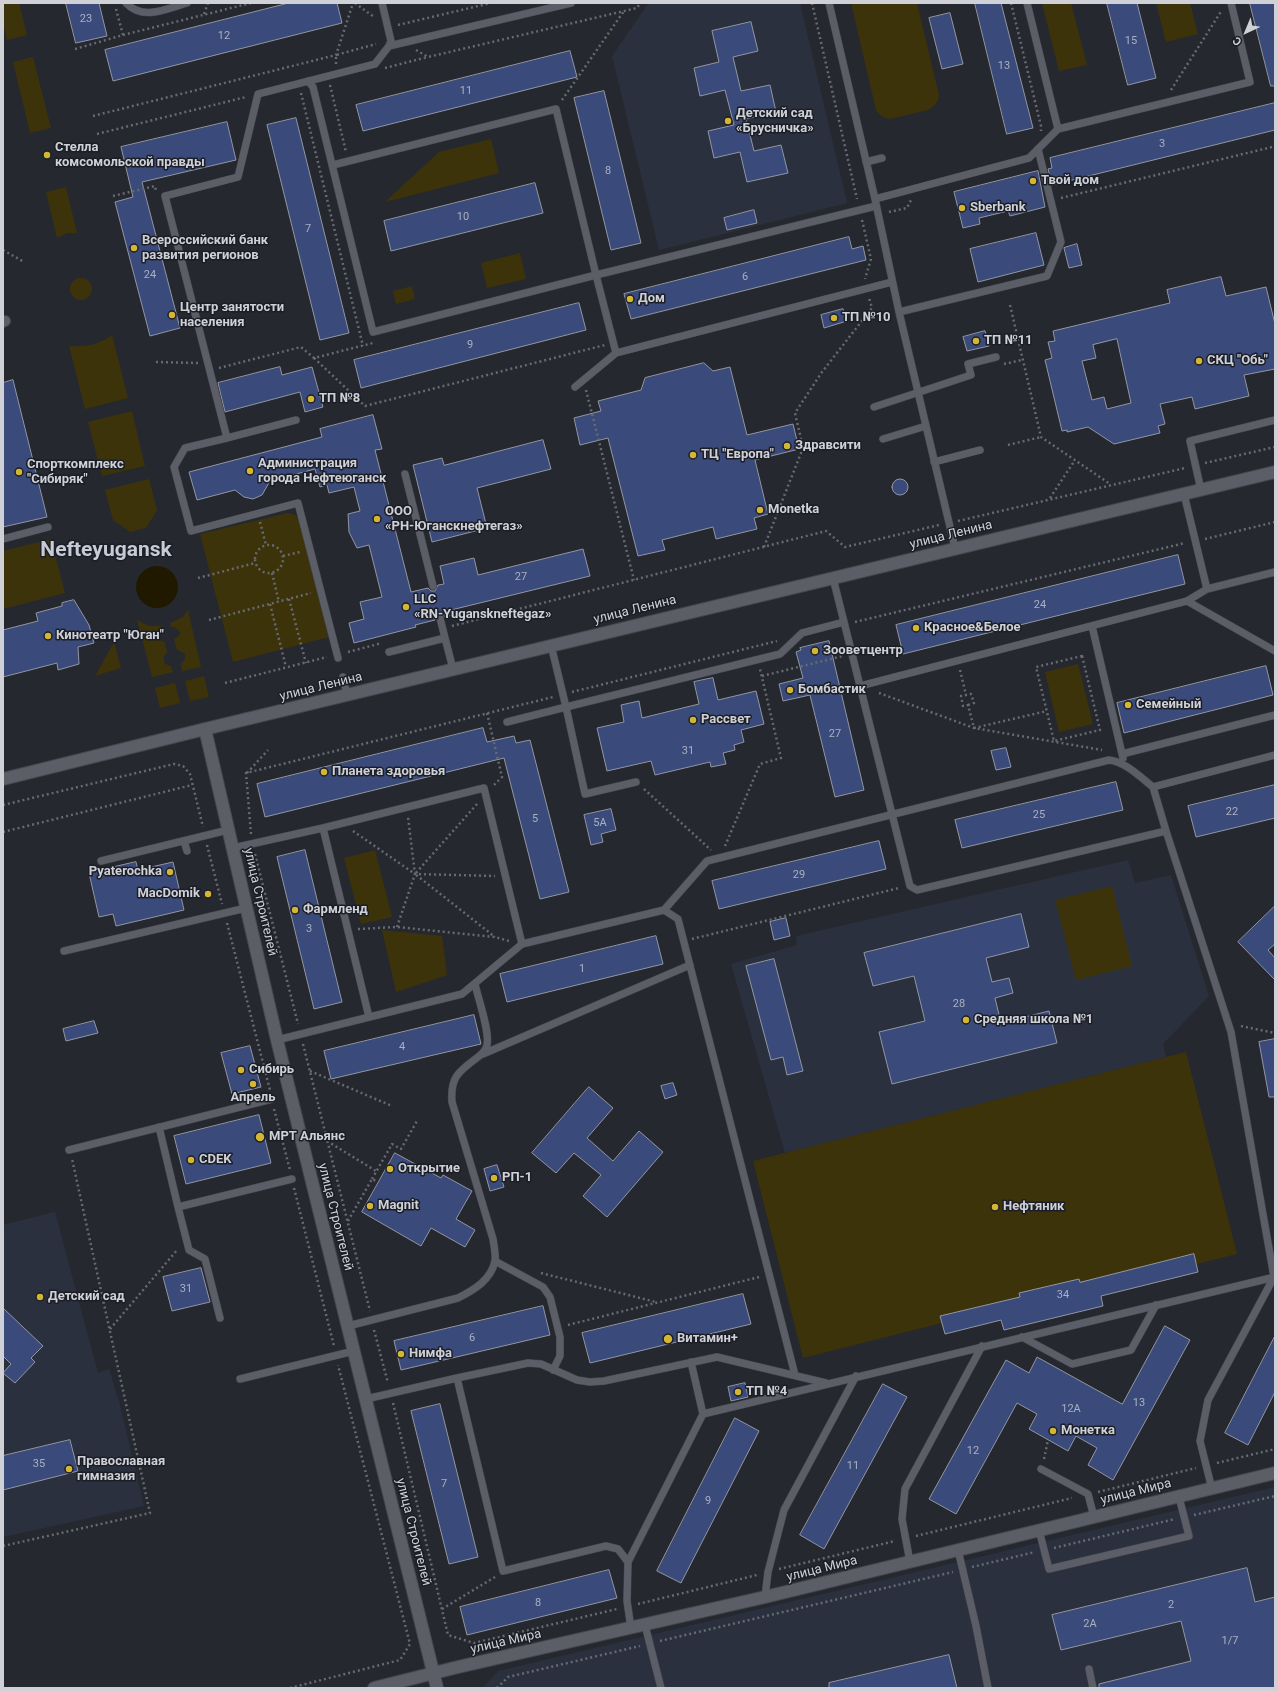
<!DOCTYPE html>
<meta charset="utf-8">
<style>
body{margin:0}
#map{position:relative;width:1278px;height:1691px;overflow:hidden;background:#25282f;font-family:Roboto,sans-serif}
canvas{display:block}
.frame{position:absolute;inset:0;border:4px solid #cfd1d7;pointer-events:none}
.north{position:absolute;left:1226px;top:12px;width:40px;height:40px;-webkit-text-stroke:3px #1b1e26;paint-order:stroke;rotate:224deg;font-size:11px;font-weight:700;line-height:16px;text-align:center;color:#cfd1d7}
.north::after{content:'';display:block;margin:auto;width:14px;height:18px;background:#cfd1d7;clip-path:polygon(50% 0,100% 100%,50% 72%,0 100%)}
</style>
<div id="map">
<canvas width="1278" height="1691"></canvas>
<div class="frame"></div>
<div class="north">С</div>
</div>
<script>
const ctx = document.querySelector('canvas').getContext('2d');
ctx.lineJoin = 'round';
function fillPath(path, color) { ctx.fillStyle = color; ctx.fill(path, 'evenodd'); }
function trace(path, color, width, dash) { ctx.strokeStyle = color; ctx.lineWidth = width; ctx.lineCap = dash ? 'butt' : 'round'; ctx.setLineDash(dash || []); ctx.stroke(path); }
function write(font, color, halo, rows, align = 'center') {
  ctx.font = font + ' Roboto,sans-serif'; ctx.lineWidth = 3; ctx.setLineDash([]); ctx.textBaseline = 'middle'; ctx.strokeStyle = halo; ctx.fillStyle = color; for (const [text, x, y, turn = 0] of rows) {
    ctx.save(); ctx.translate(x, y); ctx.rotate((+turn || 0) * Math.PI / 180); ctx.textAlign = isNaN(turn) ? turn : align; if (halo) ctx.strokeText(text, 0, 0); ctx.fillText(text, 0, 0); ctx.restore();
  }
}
fillPath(new Path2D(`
 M651,3H800L847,203L659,250L612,56L648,4Z
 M1128,860L1135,883L1171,875L1209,996L1163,1044L1166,1057L785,1153L731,964L797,945L796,936Z
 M55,1212L98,1373L109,1369L120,1405L144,1506L3,1537V1225Z
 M1275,1487V1688H483L498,1671Z`), '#2b303e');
fillPath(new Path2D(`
 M3,3H19L27,35L7,40L3,22Z
 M851,3H917L939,95C938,103 935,106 928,110L890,119C884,118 880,116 876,110Z
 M1042,3H1071L1087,65L1059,71Z
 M1156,3H1190L1198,34L1166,42Z
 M33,57L51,128L30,133L13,62Z
 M491,139L499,173L385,202L439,152Z
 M66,187L77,233H67L57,238L46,192Z
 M520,253L526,279L487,288L481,263Z
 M70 289a11 11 0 1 1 22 0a11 11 0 1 1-22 0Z
 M412,286L415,299L396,304L393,291Z
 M112,335L128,398L85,409L69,346C87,347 98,345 112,335Z
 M132,411L145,466L102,476L88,422Z
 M149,479L157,510L146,528L130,532L113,520L105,490Z
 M288,513C296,514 298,517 301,524L329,637L233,662L200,534Z
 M51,539L65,593L3,609V551Z
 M188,610L201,667L182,671L181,664L185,659V654L177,650L174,639L179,636L180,632L175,627H171L170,623L183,617Z
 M137,620L149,626H161L162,630L158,634L159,640L165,642L167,653C163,656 163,659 165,664L171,666L173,672L152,677Z
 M114,642L121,668L95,676Z
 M1078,664L1093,724L1059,732L1045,672Z
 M204,676L209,697L190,701L185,681Z
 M175,683L180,703L160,708L155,688Z
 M375,850L392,917L361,924L344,858Z
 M1112,886L1132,966L1076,980L1055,900Z
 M382,930L442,936L447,975L396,992Z
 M1186,1052L1237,1254L1196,1264L1198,1272L1101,1296L1103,1306L1004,1330L1001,1320L945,1334L942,1323L803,1358L753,1161Z`), '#3d330b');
fillPath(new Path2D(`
 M136 587a21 21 0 1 1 42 0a21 21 0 1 1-42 0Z`), '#201900');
const building = new Path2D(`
 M66,3H99L107,36L76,43Z
 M289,3H337L342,23L113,81L105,50Z
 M975,3H1001L1033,128L1007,134Z
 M1107,3H1137L1156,78L1128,85Z
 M1250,3H1275V86H1271Z
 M950,13L963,64L942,69L929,18Z
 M751,22L758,51L733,57L741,91L770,85L776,112L746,119L754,151L781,145L788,173L747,182L740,152L714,158L708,131L734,125L725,90L700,96L694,68L719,62L712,31Z
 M570,51L577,77L363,131L356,105Z
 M604,91L641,243L611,250L574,98Z
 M1275,103V130L1052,185L1048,169L1052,168L1050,158Z
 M296,118L349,333L320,340L267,125Z
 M227,122L236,160L142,182L180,328L150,336L115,202L133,197L121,147Z
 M1038,171L1045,207L1010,216L1008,211L979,218L980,224L963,228L954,192Z
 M535,183L543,213L391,251L384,221Z
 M754,210L757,223L727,230L724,218Z
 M1036,233L1044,265L978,282L970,249Z
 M849,237L852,249L863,246L866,260L631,319L624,294Z
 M1077,244L1082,265L1069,268L1064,248Z
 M1221,277L1226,296L1266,287L1275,324V369L1244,375L1249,396L1195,409L1192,397L1160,404L1165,424L1158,426L1160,433L1114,444L1088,427L1067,432V430L1062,431L1045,360L1052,358L1048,342L1055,341L1053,331L1170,303L1167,290ZM1117,339L1131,403L1107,409L1104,397L1092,400L1082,361L1096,358L1093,345Z
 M579,303L586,330L361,388L354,360Z
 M843,309L847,321L824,328L821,315Z
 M985,331L989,346L967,351L963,337Z
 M704,363L713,371L730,367L747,435L793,424L799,449L755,460L768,514L754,518L757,529L716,539L713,527L662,540L665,550L638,556L608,438L580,445L574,418L601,411L598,401L641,390L645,378Z
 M280,367L282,375L312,367L323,407L305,412L300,392L225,412L218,383Z
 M13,380L47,517L3,527V383Z
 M373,415L382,449L375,450L411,592L428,588L431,591H435L438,585L444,584L440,566L474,558L478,575L583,549L590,576L451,610L453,615L445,617L442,613H438L435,616V620L415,625L416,627L354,643L349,623L364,619L360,602L382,597L369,545L357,548L349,532L348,514L360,511L354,487L329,493L327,485L320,487L315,469L270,481L262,495L253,499L244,497L235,490L197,500L189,472L322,437L320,429Z
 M543,440L551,469L477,488L487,528L432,542L413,465L442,458L444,465Z
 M892 487a8 8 0 1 1 16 0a8 8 0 1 1-16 0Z
 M1178,555L1185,584L903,654L896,625Z
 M74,600L89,625L94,643L78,647L79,664L58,670L57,663L3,677V630L38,621L36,613L62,606V603Z
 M829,641L864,790L835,797L810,695L783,701L779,684L803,678L796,652L801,650L800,648Z
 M1266,666L1273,695L1124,733L1117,703Z
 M713,678L718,700L756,691L764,724L741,730L744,742L734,745L735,750L723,753L726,764L711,767L710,762L655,775L651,761L607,771L597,728L624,722L621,705L639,701L642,718L699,704L694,682Z
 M483,728L487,742L514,736L516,743L530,740L569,892L540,899L504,758L265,817L257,784Z
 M1006,748L1011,767L996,770L991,751Z
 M1116,782L1123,810L962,848L955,820Z
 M1275,785V818L1196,837L1188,806Z
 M611,809L616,830L601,834L603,842L591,845L584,815Z
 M879,841L886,869L719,909L712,881Z
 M305,850L342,1002L314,1009L277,857Z
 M136,862L138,870L173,862L184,910L116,926L113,914L99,917L89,873Z
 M1275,906V944L1268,950L1275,958V980L1238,942Z
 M1021,914L1029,947L986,958L992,982L1009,978L1013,993L995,998L1001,1023L1049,1011L1057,1043L892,1084L879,1032L925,1021L914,976L873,986L864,953Z
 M786,918L790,936L774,940L770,922Z
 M656,936L663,964L507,1002L500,974Z
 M774,959L803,1071L787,1075L783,1057L771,1060L746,966Z
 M474,1015L481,1044L331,1079L324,1051Z
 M94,1021L98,1033L66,1041L63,1029Z
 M1275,1039V1097H1269L1259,1042Z
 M250,1046L261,1087L232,1094L221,1053Z
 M673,1083L677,1095L665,1099L661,1086Z
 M589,1087L613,1108L587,1138L613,1161L639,1131L663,1152L607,1217L583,1196L601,1175L574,1153L556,1173L532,1153Z
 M259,1115L271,1163L186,1184L174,1136Z
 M395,1153L441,1178L443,1175L472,1191L456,1219L475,1230L465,1247L431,1228L421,1246L362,1212Z
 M497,1165L504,1187L490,1191L484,1169Z
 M1194,1254L1198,1272L1101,1296L1103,1306L1004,1330L1001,1320L945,1334L940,1316L1020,1297L1019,1293L1079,1279L1080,1282Z
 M201,1268L210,1302L172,1311L163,1277Z
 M743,1294L751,1324L590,1363L582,1333Z
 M543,1306L550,1335L401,1370L394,1341Z
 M3,1308L43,1346L31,1358L35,1362L15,1383L3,1373L11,1364L3,1356Z
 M1165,1326L1190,1340L1113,1480L1088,1465L1097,1448L1076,1436L1068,1451L1029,1429L1037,1414L1017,1403L956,1514L929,1499L1006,1360L1029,1373L1037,1357L1122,1404Z
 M1275,1336V1392L1248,1445L1225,1433Z
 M745,1383L748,1397L731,1401L728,1387Z
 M883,1384L907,1397L824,1549L800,1535Z
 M440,1404L478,1557L449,1564L411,1411Z
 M735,1418L759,1431L681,1583L657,1571Z
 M70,1440L78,1471L3,1490V1456Z
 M1247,1568L1255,1602L1275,1597V1688H1099V1684L1191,1661L1181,1621L1061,1650L1052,1615Z
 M609,1570L617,1598L467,1635L460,1607Z
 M949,1655L957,1688H829V1683Z`);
fillPath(building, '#3a4b7b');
trace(building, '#9296a0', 1);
const service = new Path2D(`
 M126,3C143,21 166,9 187,3
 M382,3L391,41L389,46
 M829,3L875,199L899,312L955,548
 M1027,3L1058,129L1250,82L1231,3
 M308,81L313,87L373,332L596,275L616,353L892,282
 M866,162L882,158
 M333,165L556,109L596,275L876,206
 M875,199L1029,158L1058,129
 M899,312L1047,276L1061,242L1038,149
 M575,387L616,353
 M874,407L971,375L968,364L996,357
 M296,420L227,438L165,196L238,177L258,94L375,64L389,46L571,3
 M227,438L185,448L174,467L191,531L298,503L338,658
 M883,439L926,426
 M934,462L980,450
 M405,474L433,586
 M1201,490L1190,441L1275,420
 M3,539L48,527
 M833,578L910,886L917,890L1166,831L1153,787L1275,755
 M1207,589L1275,572
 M1187,601L1275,651
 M440,618L445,638
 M1092,626L1123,758
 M389,652L445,638L453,669
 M343,677L347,695
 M860,686L1187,601L1207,589L1184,494
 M507,722L566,707L551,645
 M1122,754L1275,715
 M636,782L585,794L566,707L780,654L802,633L844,622
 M323,828L369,1017
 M1166,831L1231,1032L1274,1277L1208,1400L1200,1441L1212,1489
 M184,841L187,851
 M233,848L323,828L484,788L522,944L462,994L277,1040
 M101,861L228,830
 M664,910L678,919L795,1375
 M522,944L664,910L707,861L1109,760C1126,762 1140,777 1153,787
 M64,951L246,908
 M483,1054L690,965
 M159,1127L178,1207
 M69,1150L272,1099
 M495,1261L543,1287L550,1297L560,1337V1356L553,1370
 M220,1318L205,1259L189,1250L178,1207L292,1179
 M348,1326L458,1298C474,1290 491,1280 495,1261C496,1255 494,1246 493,1239L452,1102C450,1077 459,1071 478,1057C482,1054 486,1051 487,1045C490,1032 478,998 475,984
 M1022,1337L1072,1364L1131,1350L1156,1305
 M691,1362L703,1414
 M457,1378L528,1363L541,1364L577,1380L590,1382L604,1381L717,1357L826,1383
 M240,1379L354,1351
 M366,1399L457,1378L503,1571L606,1546L618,1549L628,1562L627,1601L631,1628
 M1041,1469L1088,1494L1094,1517
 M1039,1530L1049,1569L1189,1536L1179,1497
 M958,1550L976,1626L988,1688
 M628,1562L703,1414L1275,1277
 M910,1562L902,1519L905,1489L982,1346
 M765,1597L768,1572L784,1510L856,1376
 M645,1625L661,1688
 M1089,1669L1093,1688`);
const pedestrian = new Path2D(`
 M3,322L5,321`);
const secondary = new Path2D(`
 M205,729L277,1040L437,1688
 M3,779L205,729L1275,472
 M374,1688L458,1667L765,1597L1275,1473`);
trace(service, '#44464d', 8);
trace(pedestrian, '#44464d', 12);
trace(secondary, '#44464d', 14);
trace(new Path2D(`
 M355,3L374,17
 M812,3L857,199
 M1011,3L1041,126V131
 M204,14L208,3
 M398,25L491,3
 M123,35L251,3
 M75,49L123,35L116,9
 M416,50L428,57L637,8L640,3
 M336,64V55L376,44
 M385,68L428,57
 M330,85L346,152
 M1171,90L1222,10
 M301,93L363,346
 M562,100L624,11
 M93,116L336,55L353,3
 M97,134L246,97
 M113,196L155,186L156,191
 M1061,198L1272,147L1275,149
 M889,212L907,208L911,200
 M862,220L871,259L865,279
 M3,250L24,262
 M1010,305L1041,437L1110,484
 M314,358L365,406L605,345
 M156,362L198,363
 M1004,364L1022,360
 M219,368L301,347L314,358L373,343
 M586,390L634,580
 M1008,445L1041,437
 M1205,463L1275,447
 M1050,498L1075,460
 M958,521L1185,468
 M260,522L266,545
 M1205,539L1275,522
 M255 559a14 14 0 1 1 28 0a14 14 0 1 1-28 0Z
 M764,547L803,448L795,413L822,372L872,308L869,298
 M283,556L300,552
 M272,573L279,602
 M198,578L255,563
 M289,599L306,663
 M270,604L286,667
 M209,620L311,593
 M855,622L1185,543
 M452,626L826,531L845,547L939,525
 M348,652L382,643
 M1082,656L1100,730L1054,741L1036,667Z
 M960,670L966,695
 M762,676L843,656
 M225,683L327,657
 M572,692L777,641
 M879,693L974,728L1102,750
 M968,705L974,703L971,694L961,696L963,706L968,705L974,728L1047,711
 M487,713L502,777L494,785
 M247,773L268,750
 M644,789L711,850
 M477,804L415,874L495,937
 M3,805L174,764L183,766L190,774L203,827
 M353,831L415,874L408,817
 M3,832L192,785
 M251,834L246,773L553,697
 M207,845L222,904
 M725,846L760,764L781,758L760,669
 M255,854L298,1024
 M227,923L270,1090
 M397,927L415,874L495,876
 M358,929L397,927L495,937L509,941
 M692,939L899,888
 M1241,1026L1275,1033
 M303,1044L370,1311
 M310,1071L392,1106
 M274,1109L290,1170
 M327,1141L376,1171
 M372,1179L392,1144L401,1149L417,1121
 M294,1188L334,1346
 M348,1221L372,1179L378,1182
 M541,1273L656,1302
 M568,1325L759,1277
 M110,1329L178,1249
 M374,1330L388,1383
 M393,1403L448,1635L474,1643L617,1609
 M1044,1459L1048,1440
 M1217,1463L1275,1449
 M1098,1492L1196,1468
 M1194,1515L1275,1496
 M916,1536L1072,1498
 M3,1546L150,1513L72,1159
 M1054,1548L1175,1519
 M972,1567L1035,1552
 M779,1569L895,1541
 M638,1604L757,1575
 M442,1609L495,1577
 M660,1641L953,1572
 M290,1688L400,1660L410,1644L338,1365
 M497,1688L508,1677L640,1646`), '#676a70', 2.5, [2, 3]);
trace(service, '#5b5e67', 7);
trace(pedestrian, '#5b5e67', 10);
trace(secondary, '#5b5e67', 12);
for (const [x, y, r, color] of [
 [728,121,4,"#d4b635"],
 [47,155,4,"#d4b635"],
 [1033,181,4,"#d4b635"],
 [962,208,4,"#d4b635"],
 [134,248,4,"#d4b635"],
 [630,299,4,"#d4b635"],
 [172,315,4,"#d4b635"],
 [834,318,4,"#d4b635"],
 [976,341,4,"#d4b635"],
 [1199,361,4,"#d4b635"],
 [311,399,4,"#d4b635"],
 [787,446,4,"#d4b635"],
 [693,455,4,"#d4b635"],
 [250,471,4,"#d4b635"],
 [19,472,4,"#d4b635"],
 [760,510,4,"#d4b635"],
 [377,519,4,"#d4b635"],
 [406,607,4,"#d4b635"],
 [916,628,4,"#d4b635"],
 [48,636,4,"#d4b635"],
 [815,651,4,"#d4b635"],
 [790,690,4,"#d4b635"],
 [1128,705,4,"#d4b635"],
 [693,720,4,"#d4b635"],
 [324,772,4,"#d4b635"],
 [170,872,4,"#d4b635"],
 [208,894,4,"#d4b635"],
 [295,910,4,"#d4b635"],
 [966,1020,4,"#d4b635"],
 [241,1070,4,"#d4b635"],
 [253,1084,4,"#d4b635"],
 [260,1137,5,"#d4b635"],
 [191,1160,4,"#d4b635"],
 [390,1169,4,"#d4b635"],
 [494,1178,4,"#d4b635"],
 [370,1206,4,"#d4b635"],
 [995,1207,4,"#d4b635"],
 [40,1297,4,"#d4b635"],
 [668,1339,5,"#d4b635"],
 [401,1354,4,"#d4b635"],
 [738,1392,4,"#d4b635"],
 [1053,1431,4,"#d4b635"],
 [69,1469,4,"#d4b635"]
]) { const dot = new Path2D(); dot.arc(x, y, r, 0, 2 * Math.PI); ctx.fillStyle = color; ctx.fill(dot); trace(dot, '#1b1e26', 1.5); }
write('11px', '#aab0c0', null, [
 ["23",86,19],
 ["12",224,36],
 ["15",1131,41],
 ["13",1004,66],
 ["11",466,91],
 ["3",1162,144],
 ["8",608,171],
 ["10",463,217],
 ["7",308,229],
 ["24",150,275],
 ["6",745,277],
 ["9",470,345],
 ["27",521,577],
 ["24",1040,605],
 ["27",835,734],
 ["31",688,751],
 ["22",1232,812],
 ["25",1039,815],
 ["5",535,819],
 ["5А",600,823],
 ["29",799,875],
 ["3",309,929],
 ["1",582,969],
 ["28",959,1004],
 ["4",402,1047],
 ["31",186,1289],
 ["34",1063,1295],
 ["6",472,1338],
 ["13",1139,1403],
 ["12А",1071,1409],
 ["12",973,1451],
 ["35",39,1464],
 ["11",853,1466],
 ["7",444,1484],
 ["9",708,1501],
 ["8",538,1603],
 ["2",1171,1605],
 ["2А",1090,1624],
 ["1/7",1230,1641]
]);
write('bold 13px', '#cfd1d7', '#1b1e26', [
 ["Детский сад",736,114],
 ["«Брусничка»",736,129],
 ["Стелла",55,148],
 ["комсомольской правды",55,163],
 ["Твой дом",1041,181],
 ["Sberbank",970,208],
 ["Всероссийский банк",142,241],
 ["развития регионов",142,256],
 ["Дом",638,299],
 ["Центр занятости",180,308],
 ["населения",180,323],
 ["ТП №10",842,318],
 ["ТП №11",984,341],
 ["СКЦ \"Обь\"",1207,361],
 ["ТП №8",319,399],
 ["Здравсити",795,446],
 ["ТЦ \"Европа\"",701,455],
 ["Администрация",258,464],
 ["города Нефтеюганск",258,479],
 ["Спорткомплекс",27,465],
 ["\"Сибиряк\"",27,480],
 ["Monetka",768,510],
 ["ООО",385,512],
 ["«РН-Юганскнефтегаз»",385,527],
 ["LLC",414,600],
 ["«RN-Yuganskneftegaz»",414,615],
 ["Красное&Белое",924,628],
 ["Кинотеатр \"Юган\"",56,636],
 ["Зооветцентр",823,651],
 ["Бомбастик",798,690],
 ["Семейный",1136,705],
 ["Рассвет",701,720],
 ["Планета здоровья",332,772],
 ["Pyaterochka",162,872,"right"],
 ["MacDomik",200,894,"right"],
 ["Фармленд",303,910],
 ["Средняя школа №1",974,1020],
 ["Сибирь",249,1070],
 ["Апрель",253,1098,"center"],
 ["МРТ Альянс",269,1137],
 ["CDEK",199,1160],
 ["Открытие",398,1169],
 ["РП-1",502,1178],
 ["Magnit",378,1206],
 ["Нефтяник",1003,1207],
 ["Детский сад",48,1297],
 ["Витамин+",677,1339],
 ["Нимфа",409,1354],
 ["ТП №4",746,1392],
 ["Монетка",1061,1431],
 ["Православная",77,1462],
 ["гимназия",77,1477]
], 'left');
write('13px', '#cfd1d7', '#1b1e26', [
 ["улица Ленина",951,535,-14],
 ["улица Ленина",635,610,-14],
 ["улица Ленина",321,687,-14],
 ["улица Строителей",260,902,77],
 ["улица Строителей",335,1217,76],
 ["улица Мира",1136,1492,-14],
 ["улица Строителей",413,1532,76],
 ["улица Мира",822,1569,-14],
 ["улица Мира",506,1642,-13]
]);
write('bold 21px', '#c7cbd5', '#1b1e26', [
 ["Nefteyugansk",106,551]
]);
</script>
